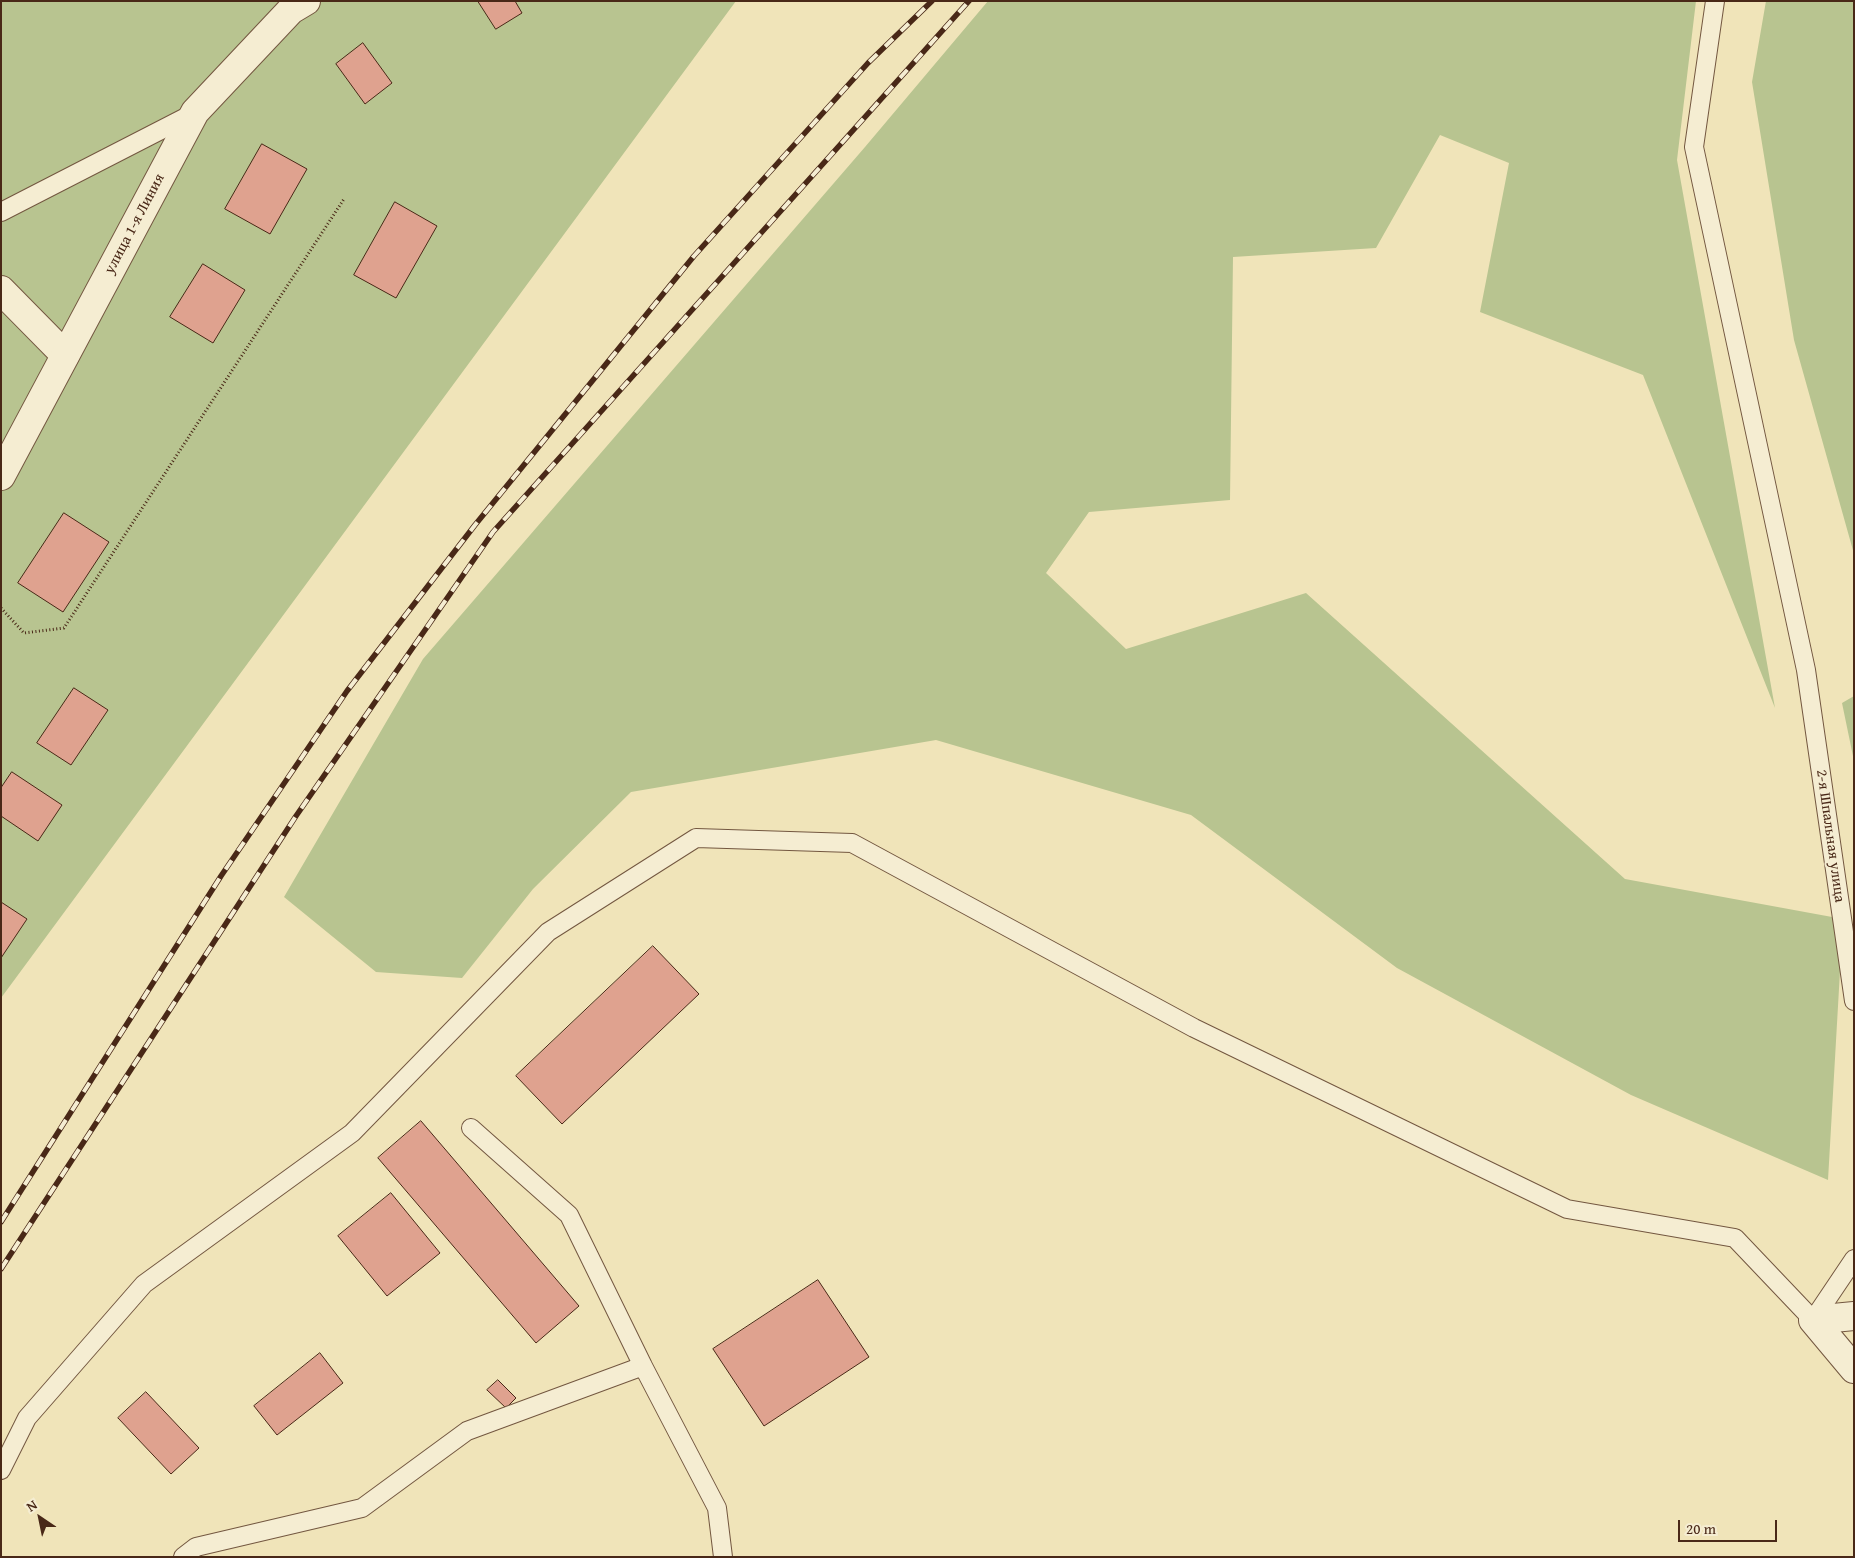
<!DOCTYPE html>
<meta charset="utf-8">
<style>
body{margin:0}
#map{position:relative;width:1855px;height:1558px;overflow:hidden;background:#f0e4b9;font-family:"Gentium Book Plus",serif}
canvas{display:block}
.frame{position:absolute;inset:0;border:2px solid #492817;pointer-events:none}
.north{position:absolute;left:15px;top:1493px;width:50px;height:50px;-webkit-text-stroke:4px #f5edd2;paint-order:stroke;rotate:326deg;font-size:14px;font-weight:700;line-height:20px;text-align:center;color:#492817}
.north::after{content:'';display:block;margin:auto;width:18px;height:22px;background:#492817;clip-path:polygon(50% 0,100% 100%,50% 72%,0 100%)}
.scale{position:absolute;left:1678px;top:1520px;width:99px;height:22px;box-sizing:border-box;border:2px solid #492817;border-top:0;padding-left:6px;font-size:15px;line-height:18px;white-space:nowrap;color:#492817;-webkit-text-stroke:4px #f5edd2;paint-order:stroke}
</style>
<div id="map">
<canvas width="1855" height="1558"></canvas>
<div class="frame"></div>
<div class="north">N</div>
<div class="scale">20 m</div>
</div>
<script>
const ctx = document.querySelector('canvas').getContext('2d');
ctx.lineJoin = 'round';
function fillPath(path, color) { ctx.fillStyle = color; ctx.fill(path, 'evenodd'); }
function trace(path, color, width, dash) { ctx.strokeStyle = color; ctx.lineWidth = width; ctx.lineCap = dash ? 'butt' : 'round'; ctx.setLineDash(dash || []); ctx.stroke(path); }
function write(font, color, halo, rows, align = 'center') {
  ctx.font = font + ' "Gentium Book Plus",serif'; ctx.lineWidth = 4; ctx.setLineDash([]); ctx.textBaseline = 'middle'; ctx.strokeStyle = halo; ctx.fillStyle = color; for (const [text, x, y, turn = 0] of rows) {
    ctx.save(); ctx.translate(x, y); ctx.rotate((+turn || 0) * Math.PI / 180); ctx.textAlign = isNaN(turn) ? turn : align; if (halo) ctx.strokeText(text, 0, 0); ctx.fillText(text, 0, 0); ctx.restore();
  }
}
fillPath(new Path2D(`
 M1,1H736L1,998Z
 M988,1H1696L1677,160L1775,708L1643,375L1480,312L1509,163L1440,135L1376,248L1233,257L1230,500L1089,512L1046,573L1126,649L1306,593L1625,879L1843,919L1828,1180L1631,1095L1397,968L1191,815L936,740L631,792L533,889L462,978L376,972L284,897L423,659L865,147Z
 M1766,1H1854V554L1794,340L1752,82Z
 M1854,696V761L1842,703Z`), '#b8c490');
const building = new Path2D(`
 M478,1H515L522,13L496,29Z
 M363,43L392,83L365,104L336,64Z
 M262,144L307,169L270,234L225,209Z
 M395,202L437,226L396,298L354,275Z
 M203,264L245,290L213,343L170,317Z
 M64,513L109,542L63,612L18,583Z
 M74,688L108,710L71,765L37,743Z
 M12,772L62,805L38,841L1,816V788Z
 M1,902L27,919L1,958Z
 M653,946L699,994L562,1124L516,1076Z
 M421,1121L579,1306L536,1343L378,1158Z
 M391,1193L440,1253L387,1296L338,1236Z
 M818,1280L869,1357L764,1426L713,1349Z
 M320,1353L343,1383L277,1435L254,1406Z
 M498,1380L516,1398L506,1408L487,1390Z
 M146,1392L199,1448L171,1474L118,1418Z`);
fillPath(building, '#dfa28f');
trace(building, '#492817', 1);
const service = new Path2D(`
 M1715,1L1694,147L1806,670L1854,1001
 M1,212L194,113
 M471,1128L569,1215L643,1366L717,1508L723,1557
 M1,1470L27,1418L144,1284L352,1133L548,932L696,838L852,843L1194,1028L1567,1209L1735,1238L1813,1320L1854,1259
 M183,1557L196,1547L362,1508L467,1431L643,1366`);
const minor = new Path2D(`
 M1,290L65,355
 M1813,1320L1854,1369
 M1813,1320L1854,1316`);
const tertiary = new Path2D(`
 M1,476L195,112L291,10L306,1`);
trace(service, '#735740', 20);
trace(minor, '#735740', 30);
trace(tertiary, '#735740', 30);
trace(new Path2D(`
 M1,608L24,633L64,628L344,199`), '#492817', 3, [1, 2.5]);
trace(service, '#f5edd2', 18);
trace(minor, '#f5edd2', 28);
trace(tertiary, '#f5edd2', 28);
const rail = new Path2D(`
 M1,1222L221,876L347,691L475,525L694,256L868,63L932,1
 M1,1269L296,816L493,532L969,1`);
trace(rail, '#492817', 5.5);
trace(rail, '#f5edd2', 4, [11]);
write('15px', '#492817', '#f5edd2', [
 ["улица 1-я Линия",135,224,-62],
 ["2-я Шпальная улица",1830,836,82]
]);
</script>
